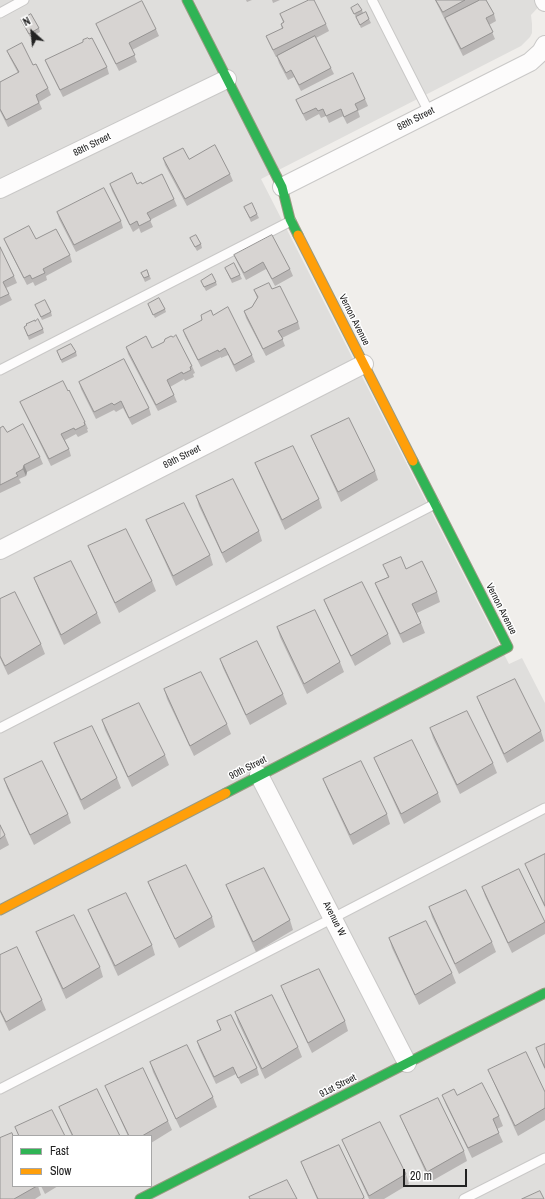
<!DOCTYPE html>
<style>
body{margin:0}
#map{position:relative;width:545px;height:1199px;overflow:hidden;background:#f0eeeb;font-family:"Archivo Narrow",sans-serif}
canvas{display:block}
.legend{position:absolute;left:12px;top:1135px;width:140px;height:52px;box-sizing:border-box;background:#fff;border:1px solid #a7a7a7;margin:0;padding:5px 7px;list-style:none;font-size:12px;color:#222}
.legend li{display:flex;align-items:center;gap:8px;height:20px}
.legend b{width:20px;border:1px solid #a7a7a7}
.north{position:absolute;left:12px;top:12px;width:40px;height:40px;-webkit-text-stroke:3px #fff;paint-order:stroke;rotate:333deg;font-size:11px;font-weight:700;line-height:16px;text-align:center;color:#222}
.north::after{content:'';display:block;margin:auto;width:14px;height:18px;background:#222;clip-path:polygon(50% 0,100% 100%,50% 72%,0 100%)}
.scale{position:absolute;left:403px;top:1169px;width:64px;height:18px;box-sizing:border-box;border:2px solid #222;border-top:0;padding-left:5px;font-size:12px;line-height:14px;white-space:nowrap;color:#222;-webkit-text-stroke:3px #fff;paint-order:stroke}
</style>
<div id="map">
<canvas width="545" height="1199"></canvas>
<ul class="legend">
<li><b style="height:5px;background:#30b455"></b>Fast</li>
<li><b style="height:5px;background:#ff9f0a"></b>Slow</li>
</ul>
<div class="north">N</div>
<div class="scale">20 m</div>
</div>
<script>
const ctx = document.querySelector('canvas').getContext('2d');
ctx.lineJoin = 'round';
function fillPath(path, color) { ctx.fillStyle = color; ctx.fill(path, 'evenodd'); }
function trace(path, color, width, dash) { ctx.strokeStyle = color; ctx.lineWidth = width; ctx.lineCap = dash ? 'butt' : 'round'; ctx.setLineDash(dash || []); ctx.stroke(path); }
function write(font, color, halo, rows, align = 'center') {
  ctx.font = font + ' "Archivo Narrow",sans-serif'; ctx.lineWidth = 3; ctx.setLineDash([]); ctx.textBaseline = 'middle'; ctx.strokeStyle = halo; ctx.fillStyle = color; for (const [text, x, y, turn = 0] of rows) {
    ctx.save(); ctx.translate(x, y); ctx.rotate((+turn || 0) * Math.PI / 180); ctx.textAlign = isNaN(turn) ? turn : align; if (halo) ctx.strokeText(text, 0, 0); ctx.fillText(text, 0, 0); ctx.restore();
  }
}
fillPath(new Path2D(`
 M0,0H545L531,15L532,24V33L530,37L521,46L261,179L509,664L522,658L545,703V1199H0ZM13,1136H151V1186H13Z`), '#dfdedc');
const lane = new Path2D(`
 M372,0L429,112
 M0,13L24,0
 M0,370L291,221
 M0,728L435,504
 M0,1089L333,918L545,808
 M464,1199L545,1158`);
const street = new Path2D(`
 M544,0L545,2
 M282,187L530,62L541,52L545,45
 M0,189L227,79
 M0,550L364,364
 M259,775L407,1063`);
const fast = new Path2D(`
 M187,0L282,187L290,219L298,235
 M226,793L508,647L413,461
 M140,1199L545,993`);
const slow = new Path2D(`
 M298,235L413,461
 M0,910L226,793`);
trace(lane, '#c9c8c7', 11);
trace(street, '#c9c8c7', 20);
trace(fast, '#999a82', 11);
trace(slow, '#999a82', 11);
trace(lane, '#fdfcfc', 9);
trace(street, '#fdfcfc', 18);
trace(fast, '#30b455', 9);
trace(slow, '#ff9f0a', 9);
fillPath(new Path2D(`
 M246,0H252L247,2Z
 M272,0H280L273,3Z
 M435,0H486L494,14L496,21L489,25L495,39L463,56Z
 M351,8L362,10L363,13L356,17Z
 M280,14L326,24L329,31L316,38L334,74L301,91L294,77L288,80L279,63L277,57H276L269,43L266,36L282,29L281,24L283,22Z
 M356,17L369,19L371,23L361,28Z
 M21,20L39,28L40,32L30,37Z
 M96,24L156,29L159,36L132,50L137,62L119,71L99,31Z
 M7,51L33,65L48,88L51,95L39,102L42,109L8,127L0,111V82L18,73L10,58Z
 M45,60L107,67L109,74L63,97L48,67Z
 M365,99L368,106L358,111L360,117L347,124L343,116L329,123L326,116L321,118L319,114L306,121L299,107L296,100Z
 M163,158L189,159L230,174L233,181L187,206L165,165Z
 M110,184H142L174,199L177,206L150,220L153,227L141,233L139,228L133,232L112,191Z
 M244,207L257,214L259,218L251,222Z
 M57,212L121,221L123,228L76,252L59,219Z
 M190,238L201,244L202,248L197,251Z
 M4,239H36L70,255L72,262L46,276L47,280L35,286L33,282L27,285L7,246Z
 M0,247L14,276L17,283L6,288L12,300L0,306Z
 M234,255L290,269L293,276L275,286L266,269L246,280L237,262Z
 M225,268L240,275L242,279L232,283Z
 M147,270L151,279L145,282L141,273Z
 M201,281L216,282L217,285L206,291Z
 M272,289L298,322L300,329L282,338L285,346L266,356L246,318L244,311L252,307L257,298L254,290Z
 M148,304L165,309L166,312L155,318Z
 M35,305L51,312L52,316L42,320Z
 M213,315L252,355L255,362L236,372L228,355L221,358V357L201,367L185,336L183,330Z
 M24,327L43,329L44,333L29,340Z
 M126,347L152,348L192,366L195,373L193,374L194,377L185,381L184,379L170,387L174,395L177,402L158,411L128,354Z
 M57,351L76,352L77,356L62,363Z
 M79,382L149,408L151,415L132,425L123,408L116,412L114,410L96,419L81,389Z
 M68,391L85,422L88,429H87L88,432L78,437L76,434L65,440L69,449L71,456L51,466L23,409L20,402Z
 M0,428L40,457L43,464L27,472L26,476L19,479L21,483L0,493Z
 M311,436L375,471L378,480L341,502L315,445Z
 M255,463L319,499L322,508L285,530L259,473Z
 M196,496L259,531L262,541L226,563L199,506Z
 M146,520L210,555L213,565L176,586L150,529Z
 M88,546L152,581L156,591L119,613L92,556Z
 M383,565L406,569L437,592L440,602L417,613L425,633L403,643L379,593L375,583L388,577Z
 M34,578L97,613L101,623L64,645L38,588Z
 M0,599L41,644L45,654L8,675L0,658Z
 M324,600L388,634L391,644L355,666L328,610Z
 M277,627L340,662L344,672L307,694L280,637Z
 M220,659L283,694L287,704L250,725L223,668Z
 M164,689L227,724L231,734L194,756L167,699Z
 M477,697L541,731L544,741L507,763L481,707Z
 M102,720L165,755L169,765L132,787L105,730Z
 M430,728L493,763L497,773L460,794L433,738Z
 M54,743L117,778L121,788L84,810L58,753Z
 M374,758L438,793L441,802L404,824L378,767Z
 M4,779L68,814L71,823L34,845L7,788Z
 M323,779L387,814L390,824L353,845L327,789Z
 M0,825L5,835L9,845L0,850Z
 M545,854V908L529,873L525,864Z
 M148,882L212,917L215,927L179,948L152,892Z
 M226,885L290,920L293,930L256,952L230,895Z
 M482,887L545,922V934L512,953L485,896Z
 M429,907L492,942L496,952L459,974L432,917Z
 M88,910L152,945L155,955L118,976L92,920Z
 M36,932L100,967L103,977L66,999L40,942Z
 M389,938L452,973L456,983L419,1005L392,948Z
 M0,955L42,1000L46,1010L9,1031L0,1012Z
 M281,986L345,1021L348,1031L312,1053L285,996Z
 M235,1012L298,1047L302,1057L265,1079L238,1022Z
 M217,1021L257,1068L259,1075L241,1084L236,1074L216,1084L199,1048L197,1041L221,1030Z
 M545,1044V1070L540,1058L536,1048Z
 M150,1062L213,1097L217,1107L180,1128L153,1072Z
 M488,1070L545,1092V1120L518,1136L492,1079Z
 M105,1086L168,1121L172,1130L151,1143V1136H128L109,1095Z
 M442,1095H457L499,1116L503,1126L497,1129L503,1142L472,1158L446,1105Z
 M59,1107L120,1136H72L63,1116Z
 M400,1116L464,1151L467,1161L430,1182L404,1125Z
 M342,1140L406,1174L409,1184L384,1199H369L346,1149Z
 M339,1145L365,1199H317L305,1172L301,1162Z
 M13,1186H38L41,1195L35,1199H0Z
 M41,1186H58L45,1194Z`), '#b9b6b5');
fillPath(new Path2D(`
 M24,465L27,472L26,476L23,469Z`), '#969493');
const building = new Path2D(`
 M309,0H314L326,24L273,50L266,36L283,28L281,24L284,22L280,14Z
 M436,0H465L443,12Z
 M480,0H486L494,14L486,18L493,32L461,49L445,18Z
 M142,1L156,29L129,43L135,55L116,64L96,24Z
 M358,4L362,10L354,14L351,8Z
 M366,12L369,19L360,25L356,17Z
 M31,14L39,28L29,34L21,20Z
 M315,36L331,68L299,85L291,70L286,73L277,56Z
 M88,38L89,39L92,38L107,67L60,90L45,60L83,42V40Z
 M22,43L33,65L36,64L48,88L36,95L39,103L6,120L0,109V82L19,72L7,51Z
 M353,73L365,99L355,104L358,110L344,117L341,109L326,116L323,109L318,111L316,108L303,114L296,100Z
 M215,145L230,174L185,199L163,158L183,148L189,159Z
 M132,173L137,184L141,182L142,184L162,174L174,199L147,213L151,220L139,226L137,221L130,225L110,184Z
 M104,188L121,221L74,245L57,212Z
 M252,203L257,214L250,218L244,207Z
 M29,226L36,239L56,229L70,255L43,269L45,273L32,279L30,275L24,278L4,239Z
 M196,235L201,244L195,247L190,238Z
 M272,235L290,269L272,279L263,262L244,273L234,255Z
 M0,247L14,276L3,282L9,294L0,298Z
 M234,263L240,275L231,279L225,268Z
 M147,270L149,276L144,278L141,273Z
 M212,274L216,282L204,287L201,281Z
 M269,283L272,289L280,286L298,322L278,331L283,339L263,349L244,311L252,307L258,297L254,290Z
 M159,298L165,309L153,315L148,304Z
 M45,300L51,312L41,317L35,305Z
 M228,307L252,355L234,365L225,348L219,352L218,350L198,360L183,330L202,320L201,315L211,310L213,315Z
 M38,319L43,329L28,336L24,327L27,325L26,324L35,320V321Z
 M176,335L192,366L190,367L191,370L183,374L182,372L167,380L174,395L156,405L126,347L146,336L152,348L164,342L165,339L171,336L173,337Z
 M71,344L76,352L61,360L57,351Z
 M124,359L149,408L129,418L121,401L114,405L112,403L94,412L79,382Z
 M63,381L68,391L69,390L85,422H84L85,425L75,430L74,428L61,434L69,449L49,459L20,402Z
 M349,418L375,471L338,492L311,436Z
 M23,424L40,457L24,465L23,469L16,473L18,476L0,485V428L3,426L7,432Z
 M293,446L319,499L282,520L255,463Z
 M233,479L259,531L222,553L196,496Z
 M184,503L210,555L173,576L146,520Z
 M126,529L152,581L115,603L88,546Z
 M401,557L406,569L422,561L437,592L412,604L421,623L400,634L375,583L389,577L383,565Z
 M71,561L97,613L61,635L34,578Z
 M362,582L388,634L351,656L324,600Z
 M15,592L41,644L5,666L0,656V599Z
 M315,610L340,662L304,684L277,627Z
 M257,641L283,694L246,715L220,659Z
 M201,672L227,724L190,746L164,689Z
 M515,679L541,731L504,754L477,697Z
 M139,703L165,755L128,777L102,720Z
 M467,711L493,763L457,785L430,728Z
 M92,726L117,778L81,800L54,743Z
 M412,740L438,793L401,814L374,758Z
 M42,761L68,814L30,835L4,779Z
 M361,761L387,814L350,835L323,779Z
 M0,825L5,835L0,839Z
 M545,854V906L525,864Z
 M186,865L212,917L175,939L148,882Z
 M264,868L290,920L253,942L226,885Z
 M519,869L545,922L508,943L482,887Z
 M466,890L492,942L455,964L429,907Z
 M126,893L152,945L115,966L88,910Z
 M74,915L100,967L63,989L36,932Z
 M426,921L452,973L415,995L389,938Z
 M17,947L42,1000L6,1022L0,1010V955Z
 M319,969L345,1021L308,1043L281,986Z
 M272,995L298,1047L262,1069L235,1012Z
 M231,1015L257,1068L238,1078L233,1067L214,1077L197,1041L221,1030L217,1021Z
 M545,1044V1068L536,1048Z
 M187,1045L213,1097L176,1119L150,1062Z
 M526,1052L545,1092V1108L515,1126L488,1070Z
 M143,1068L168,1121L142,1136H129L105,1086Z
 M482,1083L499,1116L493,1119L499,1133L468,1148L442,1095L454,1089L457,1095Z
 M97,1089L120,1136H73L59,1107Z
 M438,1098L464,1151L427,1172L400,1116Z
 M52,1110L65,1136H19L15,1127Z
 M380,1122L406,1174L369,1196L342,1140Z
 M12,1133L13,1136V1186H37L14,1199H0V1138Z
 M339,1145L364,1197L362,1199H318L301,1162Z
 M287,1180L297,1199H250L249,1197Z
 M540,1191L544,1199H522Z`);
fillPath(building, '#d7d4d2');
trace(building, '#969493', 1);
write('10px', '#222', '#fff', [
 ["88th Street",416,119,-27],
 ["88th Street",92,145,-26],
 ["Vernon Avenue",354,320,63],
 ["89th Street",182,457,-27],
 ["Vernon Avenue",501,609,63],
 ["90th Street",248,768,-27],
 ["Avenue W",334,919,63],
 ["91st Street",338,1086,-27]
]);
</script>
